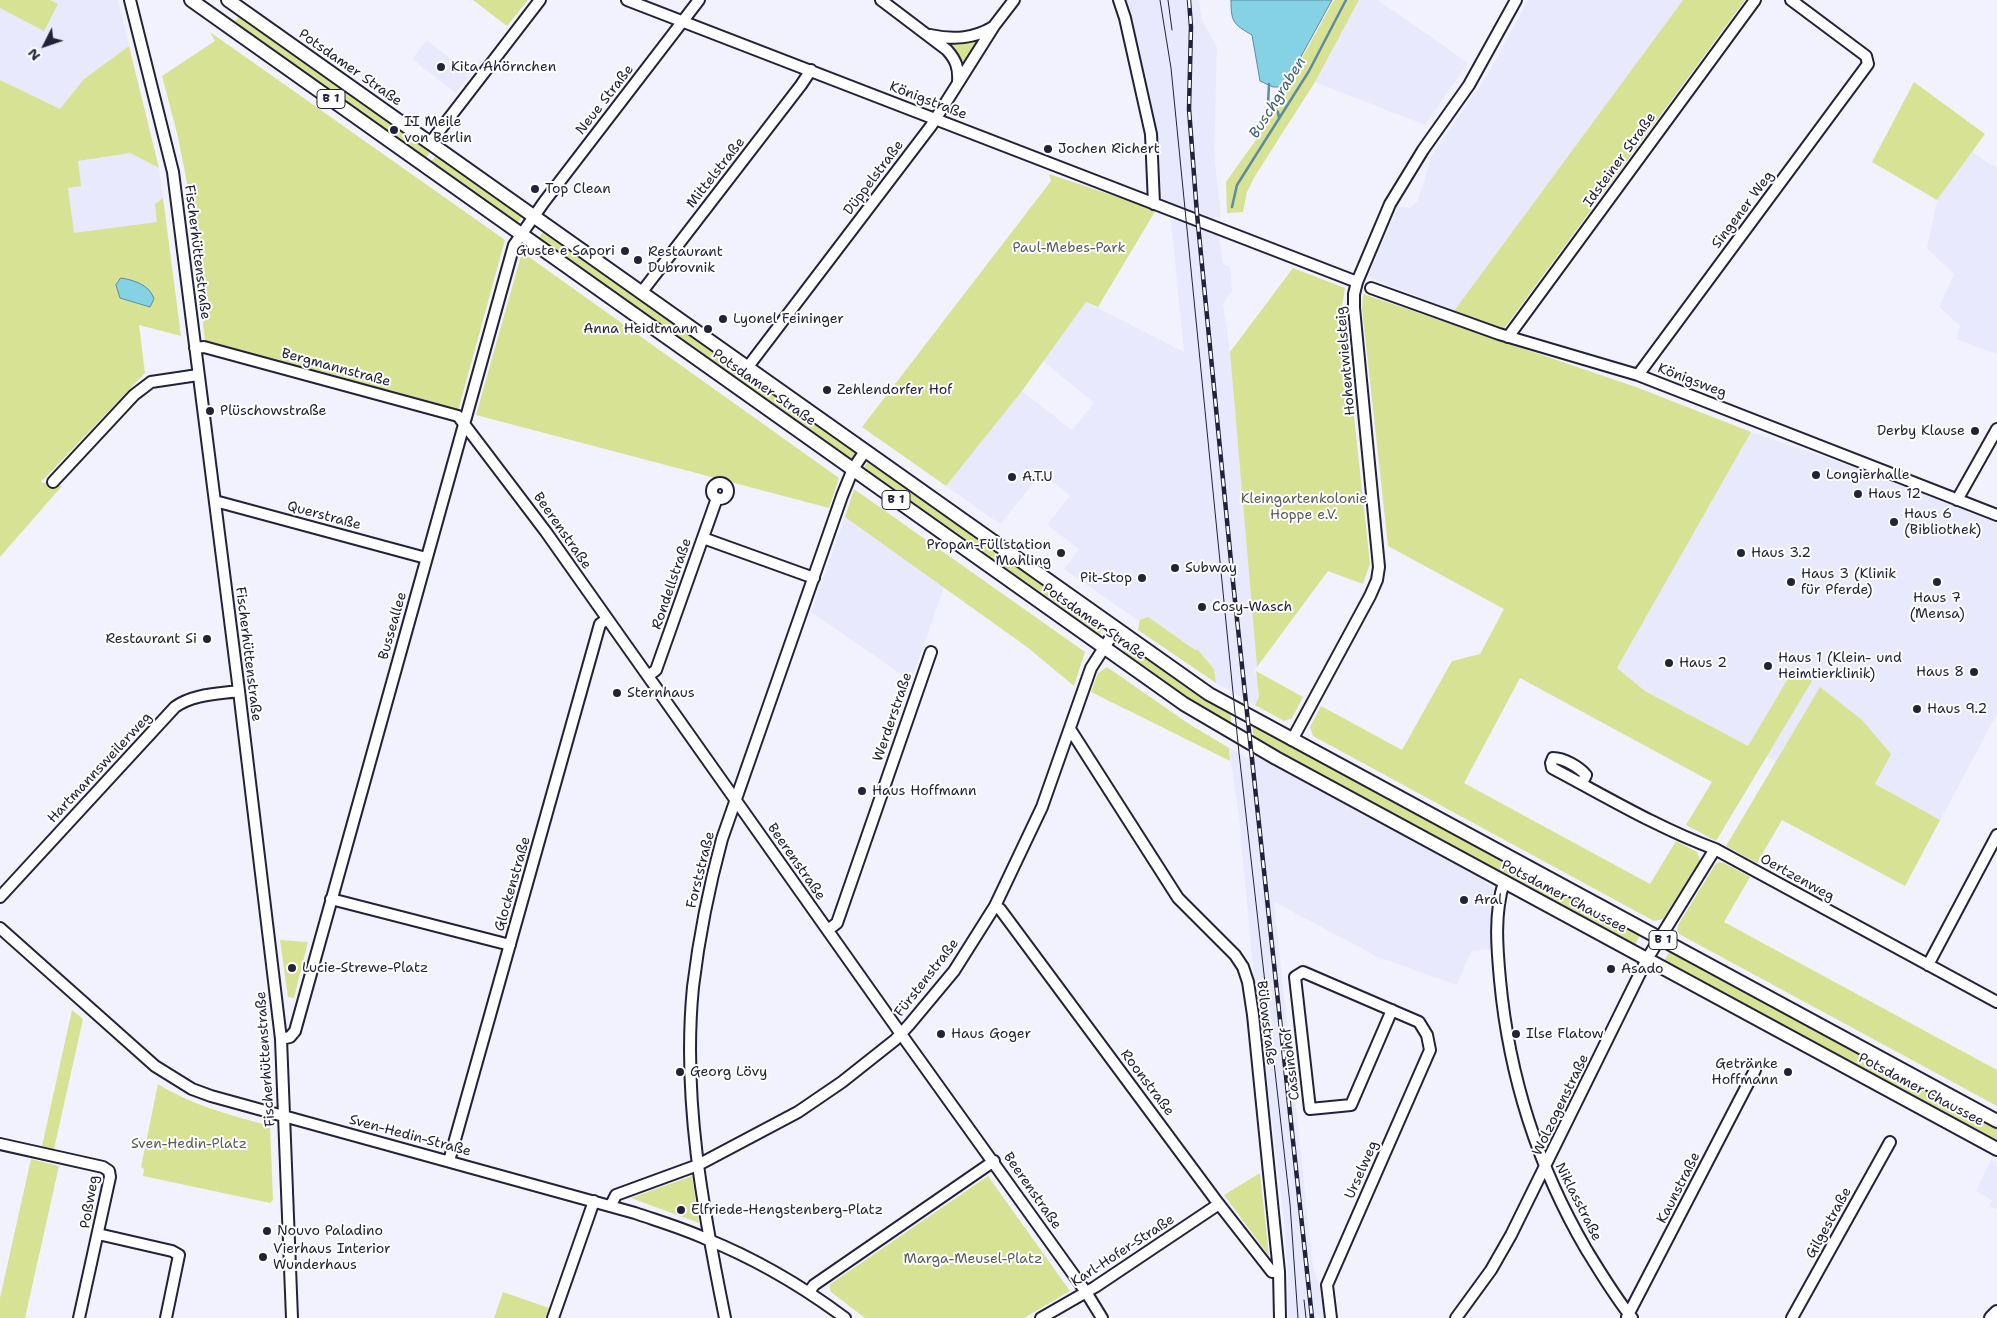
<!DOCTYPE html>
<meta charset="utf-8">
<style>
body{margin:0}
#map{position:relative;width:1997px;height:1318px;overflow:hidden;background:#f2f2fe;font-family:"Shantell Sans",sans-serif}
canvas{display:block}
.north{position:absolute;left:20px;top:20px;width:50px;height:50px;-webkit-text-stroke:4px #fff;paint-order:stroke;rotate:229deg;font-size:14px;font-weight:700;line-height:20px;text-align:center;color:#22223b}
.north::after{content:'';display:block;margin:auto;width:18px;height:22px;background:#22223b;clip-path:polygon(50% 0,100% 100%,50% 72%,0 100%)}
</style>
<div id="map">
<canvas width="1997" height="1318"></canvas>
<div class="north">N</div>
</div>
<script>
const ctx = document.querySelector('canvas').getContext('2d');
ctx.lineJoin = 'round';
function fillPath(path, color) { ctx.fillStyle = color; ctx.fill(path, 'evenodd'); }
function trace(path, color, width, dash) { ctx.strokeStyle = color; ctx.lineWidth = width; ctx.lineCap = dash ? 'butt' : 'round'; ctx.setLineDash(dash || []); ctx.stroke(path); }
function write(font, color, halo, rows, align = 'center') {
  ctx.font = font + ' "Shantell Sans",sans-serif'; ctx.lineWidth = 4; ctx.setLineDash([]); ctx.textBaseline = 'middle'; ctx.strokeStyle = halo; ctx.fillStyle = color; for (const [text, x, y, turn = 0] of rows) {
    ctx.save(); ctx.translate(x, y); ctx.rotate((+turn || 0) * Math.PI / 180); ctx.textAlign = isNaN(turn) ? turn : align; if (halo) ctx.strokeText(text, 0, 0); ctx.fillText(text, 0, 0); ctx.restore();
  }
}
fillPath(new Path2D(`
 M0,0H118L129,46L84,79L61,110L0,80Z
 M1124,0H1199L1202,20L1217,47L1214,153L1221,217L1205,219L1207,229L1219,236L1223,264L1230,267L1232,291L1223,304L1230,352L1257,667L1255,670L1259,697L1255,705L1216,683L1214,669L1169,642L1064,569L1079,549L1047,525L1070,496L1042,473L1000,524L946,486L1022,391L1072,430L1094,403L1043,361L1086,302L1184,352L1171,220L1183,222L1182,208L1159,200L1157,153L1145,79L1148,78H1145L1133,26Z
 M1359,0H1378L1468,63L1425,125L1315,82Z
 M1528,0H1683L1454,311L1368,277L1398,207L1410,208L1418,200L1432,155L1488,74Z
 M427,40L470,74L456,93L412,59Z
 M1972,152L1988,163L1997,167V354L1956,339L1960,326L1939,307L1954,274L1927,248L1937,200Z
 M130,153L159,168L163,198L155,204L158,222L74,234L68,188L80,186L78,161Z
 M1751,432L1857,468L1997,523V714L1905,886L1806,778L1645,691L1617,668Z
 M845,517L944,587L911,681L811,612Z
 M1229,748L1255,762V754L1431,849L1485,880V883L1495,889L1493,949L1471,951L1457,985L1378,957L1274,902L1313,1267L1320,1288L1324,1318H1288V1274L1284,1221L1258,1001L1256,999L1239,817Z
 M1991,1159L1997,1162V1210L1989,1206L1992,1200L1976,1191Z`), '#e8e9fd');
fillPath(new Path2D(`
 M0,0H50L58,4L44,31L0,8Z
 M473,0H528L507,26Z
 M1334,0H1359L1315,82L1255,176L1247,192L1243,212L1227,213L1226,182L1260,134Z
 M1683,0H1745L1503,330L1454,311Z
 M240,15L432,149L424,161L233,24Z
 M210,32L505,240L458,411L205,342L187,183L178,137L162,76L215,41Z
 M982,36L963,68L958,57L948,42Z
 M129,46L159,168L130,153L78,161L81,186L68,188L74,233L157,222L155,204L163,198L181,336L139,325L145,373L41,482L62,486L0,557V80L60,109L84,79Z
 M1914,82L1985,134L1937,200L1872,162Z
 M438,153L523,215L517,224L429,164Z
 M1049,174L1156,210L1098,307L1086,302L1022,391L946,486L862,427L1051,181Z
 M545,229L855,450L856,452L850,461L537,241Z
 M522,252L839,478L829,508L476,415Z
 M1293,268L1345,288L1342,306L1370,564L1363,584L1328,571L1257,667L1230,352Z
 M1363,294L1636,387L1751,432L1617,668L1645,691L1748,746L1795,667L1812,681L1716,841L1686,825L1712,782L1520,678L1464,783L1650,884L1676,841L1697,852L1700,860L1698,864L1663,919L1654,921L1313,736L1310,727L1321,706L1402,750L1452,661L1480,654L1504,609L1388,546L1362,308Z
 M869,460L1104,627L1098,637L862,470Z
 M854,489L1085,652L1074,686L1027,647L845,517Z
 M1148,617L1195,650H1198L1214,669L1216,683L1138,630L1140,620Z
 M1129,644L1230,711L1232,729L1121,655Z
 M1107,667L1189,724L1229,748L1230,761L1091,692L1098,673Z
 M1256,671L1303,697L1292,718L1284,721L1255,705L1259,697Z
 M1820,687L1862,720L1891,754L1875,784L1940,820L1905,886L1782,820L1757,863L1726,846Z
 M1252,723L1641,933L1634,947L1254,742Z
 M1718,862L1724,863L1750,877L1724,922L1997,1070V1106L1679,934L1677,931L1678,925L1715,865Z
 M280,940L308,942L294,998L288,997Z
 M1671,949L1997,1126V1143L1663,963Z
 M72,1010L83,1019L54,1149L42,1146Z
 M158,1084C193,1106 231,1115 270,1126L273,1200L270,1203L143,1176L144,1169L141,1167Z
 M31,1159L59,1166L25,1318H0V1298Z
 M1260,1173L1269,1256L1224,1195Z
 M692,1176L699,1223L631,1198Z
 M988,1176L1070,1291L1024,1318H865L831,1292L829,1285Z
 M503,1292L549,1308L545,1318H494Z`), '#d7e295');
const water = new Path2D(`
 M1231,0H1332L1298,62L1281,87H1273L1260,81L1252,35C1233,24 1231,22 1231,0Z
 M121,278C134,280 150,285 154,299L150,307L120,298L116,285Z`);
fillPath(water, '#85d2e5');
trace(water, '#5d8ca1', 1);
trace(new Path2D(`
 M1269,84L1268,104L1278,112L1279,118
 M1232,207L1237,185L1309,71L1346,0`), '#5d8ca1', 2.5);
const minor = new Path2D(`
 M130,0L173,172L239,691L281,1039L292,1318
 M627,0L1357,282
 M881,0L947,50C956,60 959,68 958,82
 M1119,0L1125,18L1151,134L1154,204
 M930,35C953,40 973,39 993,27
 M430,143L540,0
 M1371,288L1499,334L1638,375L1997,515
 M641,293L801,85L811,70
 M1508,337L1755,0
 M195,348L204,347L458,416L546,532L901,1034L1086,1292L1102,1318
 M747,368L931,126L994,26L1014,0
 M1638,375L1868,64L1866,56L1791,0
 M53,482L134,395L151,382L198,375
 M712 491a8 8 0 1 1 16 0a8 8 0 1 1-16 0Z
 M1957,500L1997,429
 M215,501L426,558
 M703,538L814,578
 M648,676L656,670L717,498
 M1070,729L1178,898L1235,955L1243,967L1248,982L1253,1015L1279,1272L1280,1318
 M1292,740L1370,596L1377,580L1379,567L1354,308V294L1357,282L1390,204L1423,150L1469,85L1516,0
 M1582,783L1586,775C1579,767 1564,758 1553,758L1551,763L1552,768C1605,796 1658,828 1715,849L1997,1002
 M1504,882C1494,913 1497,948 1500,980C1509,1076 1537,1165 1586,1249C1600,1272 1615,1297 1632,1318
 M0,897L175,707C193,694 218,694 239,691
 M331,899L510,945
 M995,906L1000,909L1215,1199L1272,1272H1279
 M0,928L155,1066L192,1089L211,1096L635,1213C658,1221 682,1228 704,1238C754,1258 802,1286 845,1318
 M828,930L837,923L931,652
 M1928,965L1997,835
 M281,1039L290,1037L295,1031L514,245L544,202L699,0
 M0,1144L103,1167L109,1171L110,1177L79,1318
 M449,1161L600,624L607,619
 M611,1205L616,1195L698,1165L798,1112L842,1082L895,1040L909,1025L954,971L995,906L1042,807L1091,668L1116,629
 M98,1234L172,1251L179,1255L166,1318
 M809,1292L814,1285L994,1161
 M1627,1317L1755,1070
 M553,1318L594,1201
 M725,1318C703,1210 682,1098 693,987C699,937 709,887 722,839L842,496L853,469L865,451
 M1041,1318L1095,1287L1219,1204
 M1331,1318L1327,1285L1430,1050L1427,1035L1419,1022L1303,972L1295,977L1310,1109L1351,1105L1392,1010
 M1456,1318L1491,1270L1511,1235L1647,959L1715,849
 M1792,1318L1890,1142`);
const major = new Path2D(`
 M191,0L1184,704L1276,758L1997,1149
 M228,0L1209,694L1997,1121
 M1991,1318L1997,1312`);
trace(minor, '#22223b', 14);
trace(major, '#22223b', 16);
trace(minor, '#fff', 10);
trace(major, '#fff', 12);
trace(new Path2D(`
 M1160,0L1171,68L1239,753L1290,1204L1298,1318
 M1168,0L1172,30
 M1304,1300L1306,1318`), '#22223b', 1);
const rail = new Path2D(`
 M1189,0L1191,27L1189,109L1197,214L1233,582L1312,1318`);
trace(rail, '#22223b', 4.5);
trace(rail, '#fff', 2.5, [8]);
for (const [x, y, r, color] of [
 [441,67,5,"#22223b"],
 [394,130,5,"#22223b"],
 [1048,149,5,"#22223b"],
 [535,189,5,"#22223b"],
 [625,251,5,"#22223b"],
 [638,260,5,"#22223b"],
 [723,319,5,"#22223b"],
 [708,329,5,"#22223b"],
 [827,390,5,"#22223b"],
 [210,411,5,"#22223b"],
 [1975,431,5,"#22223b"],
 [1816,475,5,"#22223b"],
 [1012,477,5,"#22223b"],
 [1858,494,5,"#22223b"],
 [1894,522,5,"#22223b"],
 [1061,553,5,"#22223b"],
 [1741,553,5,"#22223b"],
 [1175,568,5,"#22223b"],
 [1142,578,5,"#22223b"],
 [1791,582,5,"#22223b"],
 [1937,582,5,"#22223b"],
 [1202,607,5,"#22223b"],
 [207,639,5,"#22223b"],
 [1669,663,5,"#22223b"],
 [1768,666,5,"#22223b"],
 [1974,672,5,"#22223b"],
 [617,693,5,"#22223b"],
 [1917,709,5,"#22223b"],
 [862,791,5,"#22223b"],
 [1464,900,5,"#22223b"],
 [292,968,5,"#22223b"],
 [1611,969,5,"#22223b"],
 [941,1034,5,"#22223b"],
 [1516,1034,5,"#22223b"],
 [680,1072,5,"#22223b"],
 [1788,1072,5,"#22223b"],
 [681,1210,5,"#22223b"],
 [267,1231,5,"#22223b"],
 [263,1257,5,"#22223b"]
]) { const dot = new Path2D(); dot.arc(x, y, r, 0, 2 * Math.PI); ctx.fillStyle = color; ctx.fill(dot); trace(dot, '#fff', 2); }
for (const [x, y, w] of [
 [331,99,28],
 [896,500,28],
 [1663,940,28]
]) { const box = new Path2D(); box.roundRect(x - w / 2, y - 9.5, w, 19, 4); ctx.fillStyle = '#fff'; ctx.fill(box); trace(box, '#22223b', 1); }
write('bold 12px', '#22223b', null, [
 ["B 1",331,99],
 ["B 1",896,500],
 ["B 1",1663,940]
]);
write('14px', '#22223b', '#fff', [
 ["Kita Ahörnchen",451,67],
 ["II Meile",404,122],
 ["von Berlin",404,138],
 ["Jochen Richert",1058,149],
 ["Top Clean",545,189],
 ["Guste e Sapori",615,251,"right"],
 ["Restaurant",648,252],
 ["Dubrovnik",648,268],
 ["Lyonel Feininger",733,319],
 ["Anna Heidtmann",698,329,"right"],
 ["Zehlendorfer Hof",837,390],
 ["Plüschowstraße",220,411],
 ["Derby Klause",1965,431,"right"],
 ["Longierhalle",1826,475],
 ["A.T.U",1022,477],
 ["Haus 12",1868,494],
 ["Haus 6",1904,514],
 ["(Bibliothek)",1904,530],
 ["Propan-Füllstation",1051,545,"right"],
 ["Mahling",1051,561,"right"],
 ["Haus 3.2",1751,553],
 ["Subway",1185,568],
 ["Haus 3 (Klinik",1801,574],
 ["für Pferde)",1801,590],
 ["Pit-Stop",1132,578,"right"],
 ["Haus 7",1937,598,"center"],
 ["(Mensa)",1937,614,"center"],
 ["Cosy-Wasch",1212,607],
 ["Restaurant Si",197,639,"right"],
 ["Haus 1 (Klein- und",1778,658],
 ["Heimtierklinik)",1778,674],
 ["Haus 2",1679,663],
 ["Haus 8",1964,672,"right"],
 ["Sternhaus",627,693],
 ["Haus 9.2",1927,709],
 ["Haus Hoffmann",872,791],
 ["Aral",1474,900],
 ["Lucie-Strewe-Platz",302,968],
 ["Asado",1621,969],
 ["Haus Goger",951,1034],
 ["Ilse Flatow",1526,1034],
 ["Getränke",1778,1064,"right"],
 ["Hoffmann",1778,1080,"right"],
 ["Georg Lövy",690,1072],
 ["Elfriede-Hengstenberg-Platz",691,1210],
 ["Nouvo Paladino",277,1231],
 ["Vierhaus Interior",273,1249],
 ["Wunderhaus",273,1265]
], 'left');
write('14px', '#22223b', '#fff', [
 ["Potsdamer Straße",350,68,35],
 ["Neue Straße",605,100,-52],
 ["Königstraße",928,101,21],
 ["Idsteiner Straße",1620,160,-54],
 ["Mittelstraße",716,173,-52],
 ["Düppelstraße",874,178,-53],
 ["Singener Weg",1743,210,-53],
 ["Fischerhüttenstraße",197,252,83],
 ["Hohentwielsteig",1346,361,-95],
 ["Bergmannstraße",336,368,15],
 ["Königsweg",1692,381,21],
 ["Potsdamer Straße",764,388,35],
 ["Querstraße",324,516,15],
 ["Beerenstraße",562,531,55],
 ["Rondellstraße",672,584,-71],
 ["Potsdamer Straße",1094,622,35],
 ["Busseallee",393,626,-74],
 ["Fischerhüttenstraße",248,654,83],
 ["Werderstraße",893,717,-71],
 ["Hartmannsweilerweg",100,768,-47],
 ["Beerenstraße",796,862,55],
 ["Forststraße",701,870,-76],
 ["Oertzenweg",1797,878,29],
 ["Glockenstraße",513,884,-74],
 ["Potsdamer Chaussee",1564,897,28],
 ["Fürstenstraße",927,978,-52],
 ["Bülowstraße",1266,1023,83],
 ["Fischerhüttenstraße",266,1059,-94],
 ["Cassinohof",1291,1064,-97],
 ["Roonstraße",1147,1083,53],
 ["Potsdamer Chaussee",1921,1090,28],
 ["Wolzogenstraße",1561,1105,-64],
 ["Sven-Hedin-Straße",410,1136,15],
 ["Urselweg",1362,1170,-66],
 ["Kaunstraße",1679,1188,-63],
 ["Beerenstraße",1032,1191,55],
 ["Poßweg",90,1202,-80],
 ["Niklasstraße",1578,1202,63],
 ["Gilgestraße",1829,1223,-61],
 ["Karl-Hofer-Straße",1123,1251,-33]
]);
write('14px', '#585c56', '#fff', [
 ["Paul-Mebes-Park",1069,248],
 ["Kleingartenkolonie",1304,499],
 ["Hoppe e.V.",1304,515],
 ["Sven-Hedin-Platz",189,1144],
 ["Marga-Meusel-Platz",973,1259]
]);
write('italic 15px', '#456076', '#fff', [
 ["Buschgraben",1278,98,-58]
]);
</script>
